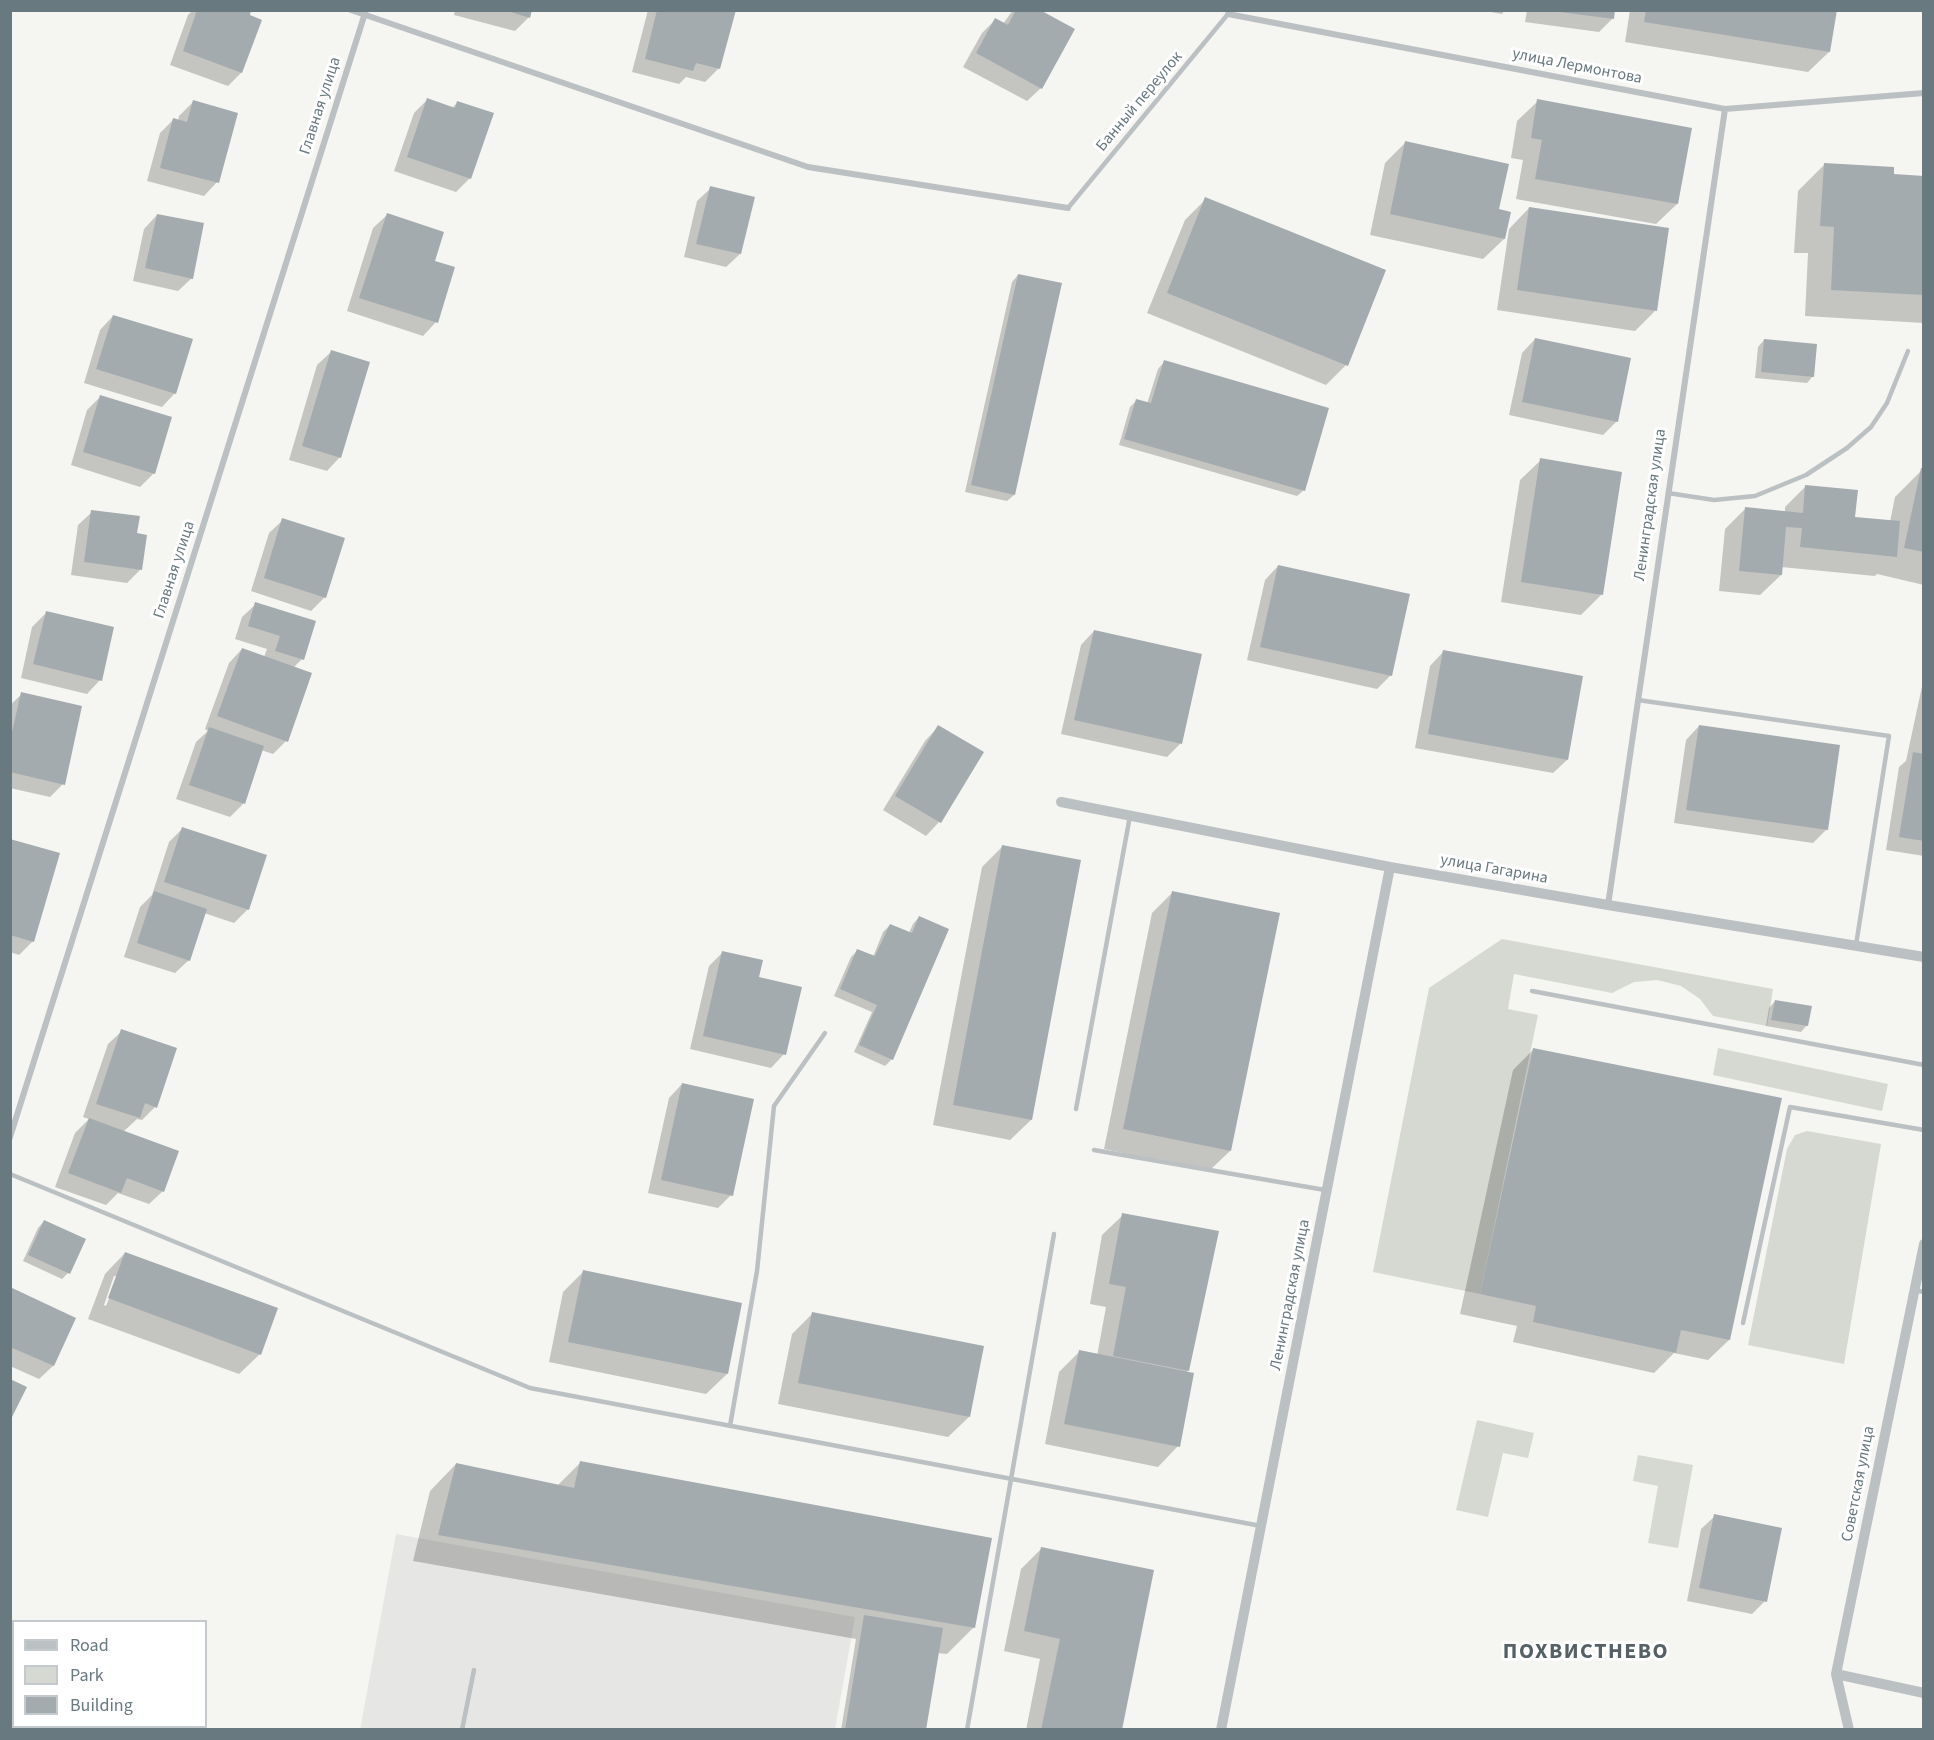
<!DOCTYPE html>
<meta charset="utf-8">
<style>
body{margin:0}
#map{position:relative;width:1934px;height:1740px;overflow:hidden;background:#f5f5f2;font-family:"Source Sans 3",sans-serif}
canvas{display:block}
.frame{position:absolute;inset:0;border:12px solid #68797f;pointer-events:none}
.legend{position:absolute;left:12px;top:1620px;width:195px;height:108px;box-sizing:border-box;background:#fff;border:2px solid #c3c9cc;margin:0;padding:8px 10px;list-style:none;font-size:18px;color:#68797f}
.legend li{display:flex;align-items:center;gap:12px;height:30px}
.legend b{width:30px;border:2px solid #c3c9cc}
</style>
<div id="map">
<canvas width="1934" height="1740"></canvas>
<div class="frame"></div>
<ul class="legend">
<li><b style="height:8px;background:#bbc0c2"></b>Road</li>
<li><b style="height:16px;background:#d6d9d2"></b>Park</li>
<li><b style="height:16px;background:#a3abae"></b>Building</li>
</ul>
</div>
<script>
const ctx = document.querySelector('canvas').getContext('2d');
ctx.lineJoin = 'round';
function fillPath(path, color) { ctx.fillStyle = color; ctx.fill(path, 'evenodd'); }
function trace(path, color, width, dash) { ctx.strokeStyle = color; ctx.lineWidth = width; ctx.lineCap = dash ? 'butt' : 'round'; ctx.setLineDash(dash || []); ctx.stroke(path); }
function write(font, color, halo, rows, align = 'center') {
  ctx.font = font + ' "Source Sans 3",sans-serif'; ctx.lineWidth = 6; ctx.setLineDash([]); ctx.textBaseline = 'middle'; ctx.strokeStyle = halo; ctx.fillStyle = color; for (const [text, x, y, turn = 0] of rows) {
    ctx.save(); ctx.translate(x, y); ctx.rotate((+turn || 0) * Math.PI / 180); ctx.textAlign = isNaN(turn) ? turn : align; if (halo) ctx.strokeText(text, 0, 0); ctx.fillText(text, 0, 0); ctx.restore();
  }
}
fillPath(new Path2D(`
 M396,1534L855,1617L835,1729L360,1730Z`), '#e6e6e5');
fillPath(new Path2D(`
 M1502,939L1773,989L1767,1026L1713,1016L1700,999L1681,986L1657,980L1634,982L1612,993L1514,974L1508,1009L1538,1015L1480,1294L1373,1272L1429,988Z
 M1718,1048L1888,1084L1882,1111L1713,1075Z
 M1807,1131L1881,1144L1844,1364L1748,1345L1787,1149L1795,1135Z
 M1477,1420L1534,1433L1528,1458L1503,1453L1488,1517L1456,1510Z
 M1638,1455L1693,1465L1678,1548L1648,1543L1658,1486L1633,1481Z`), '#d6d9d2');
fillPath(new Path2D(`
 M193,10H249L241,73L228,86L170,65L188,15Z
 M455,10H530L529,17L515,31L454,15Z
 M648,10H735L719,68L705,82L686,77L679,84L632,72Z
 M1013,10H1037L1041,88L1027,101L963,67L982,33L995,20L1003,24Z
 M1479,10H1505L1502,14Z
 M1527,10H1614L1613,18L1599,32L1525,22Z
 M1630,10H1836L1829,52L1808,72L1625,42Z
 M427,100L452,108L458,102L470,178L456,192L394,171L414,113Z
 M1538,101L1677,204L1656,224L1516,199L1523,160L1511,158L1517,121Z
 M193,102L217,182L204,196L147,181L160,133L173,120L178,121L179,116Z
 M1405,143L1497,210L1504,239L1483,259L1370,235L1385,163Z
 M1824,165L1892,175L1924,178V323L1805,316L1808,253H1794L1798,191Z
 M711,188L740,254L726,267L684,257L697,201Z
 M1206,199L1346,365L1326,385L1147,313L1185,220Z
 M1529,208L1655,311L1635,331L1497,310L1509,229Z
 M157,215L192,278L178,291L133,281L144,229Z
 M387,215L433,262L436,322L423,336L347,311L373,228Z
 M1018,275L1060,284L1014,495L1007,501L965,492L1012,282Z
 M113,316L175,393L162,407L84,383L100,330Z
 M1535,339L1617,421L1603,435L1509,415L1522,353Z
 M1764,340L1813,376L1807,383L1755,378L1758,347Z
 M331,352L340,457L327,471L289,460L317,365Z
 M1164,362L1304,490L1297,496L1119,445L1130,407L1136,401L1147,404L1158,369Z
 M100,397L154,473L140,487L71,465L87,410Z
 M1541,460L1620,473L1601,595L1581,615L1501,602L1520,480Z
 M1922,470H1924V585L1877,574L1875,576L1781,567V575L1760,595L1719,591L1725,529L1745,509L1785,512V507L1806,486L1854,518L1890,522L1895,497Z
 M92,512L136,535L140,570L127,583L71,575L78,525Z
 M283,520L325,597L311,611L251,591L269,533Z
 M1278,566L1391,675L1377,689L1247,660L1265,580Z
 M256,604L302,659L293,668L286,741L273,754L261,750L243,804L230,817L176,799L196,742L208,731L205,729L229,663L242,649L264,657L267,649L235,639L242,617Z
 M46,613L100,680L87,694L21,678L32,627Z
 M1094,631L1200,655L1180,744L1167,757L1061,734L1081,645Z
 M1443,652L1567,760L1553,773L1415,748L1430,666Z
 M1924,677V856L1886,850L1899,767L1906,761Z
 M22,694L63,784L50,797L10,788V705Z
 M1699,726L1827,829L1813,843L1674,823L1686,740Z
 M938,727L982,753L939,822L926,836L883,810L925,741Z
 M183,828L248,909L234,923L204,913L189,960L175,973L124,957L140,907L152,895L169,842Z
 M10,841L33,941L19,955L10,952Z
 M1002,847L1031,1120L1010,1140L933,1125L982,867Z
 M1172,893L1278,914L1230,1151L1209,1171L1104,1149L1152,913Z
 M919,917L892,1059L885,1066L854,1052L872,1012L834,996L851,957L858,950L873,957L883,932L890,925L909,933L913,924Z
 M723,952L757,978L784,1054L771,1068L690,1049L709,966Z
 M1775,1001L1807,1025L1801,1032L1766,1026L1769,1008Z
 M122,1031L155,1107L142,1120L137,1119L123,1132L163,1191L149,1204L118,1193L106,1205L55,1187L75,1133L89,1119L83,1117L108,1044Z
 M1533,1050L1729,1340L1708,1360L1674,1353L1654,1373L1513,1342L1517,1326L1460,1314L1513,1070Z
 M682,1084L731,1195L718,1208L648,1193L669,1098Z
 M1123,1215L1217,1232L1187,1373L1178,1446L1158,1467L1045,1444L1059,1372L1079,1352L1097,1356L1106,1307L1090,1304L1102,1235Z
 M44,1221L68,1273L62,1279L23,1261L38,1228Z
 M125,1253L260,1354L239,1374L88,1319L105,1274ZM114,1276H118L106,1306L104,1305Z
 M583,1272L727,1374L706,1394L549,1362L563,1292Z
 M10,1289L74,1318L53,1366L39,1379L10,1366Z
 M812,1314L969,1417L948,1437L778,1404L792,1334Z
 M581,1462L990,1539L973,1628L947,1654L937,1653L924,1730H841L856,1639L413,1561L430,1491L456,1464L557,1486Z
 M1715,1516L1765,1601L1752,1614L1687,1601L1701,1529Z
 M1041,1549L1121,1730H1026L1040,1659L1004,1651L1021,1569Z`), '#0003');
fillPath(new Path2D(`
 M197,10H251L250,15L262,20L242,73L183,51Z
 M504,10H532L530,18Z
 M657,10H736L720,69L696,63L693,71L645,59Z
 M1016,10H1040L1075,29L1042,89L976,53L995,18L1008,25Z
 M1560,10H1615L1614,19L1560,12Z
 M1646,10H1837L1830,52L1644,22Z
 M427,98L455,108L457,101L494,113L471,179L407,157Z
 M1537,99L1692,128L1678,204L1535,179L1542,140L1531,138Z
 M193,100L238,113L219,183L160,168L173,118L187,122Z
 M1405,141L1509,164L1499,209L1511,212L1505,239L1390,214Z
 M1824,163L1894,167V174L1924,176V295L1831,290L1834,227L1820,226Z
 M710,186L755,197L741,254L696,244Z
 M1205,197L1386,270L1348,366L1167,293Z
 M1529,207L1669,228L1657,311L1517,290Z
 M387,213L444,232L435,261L455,267L438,323L359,298Z
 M157,214L204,223L193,279L145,268Z
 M1018,274L1062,283L1015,495L971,485Z
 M113,315L193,339L176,394L96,369Z
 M1535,338L1631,358L1618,422L1522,402Z
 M1764,339L1817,344L1814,377L1761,372Z
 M331,350L370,362L341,458L302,446Z
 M1164,360L1329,408L1305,491L1124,439L1136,399L1151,403Z
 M100,395L172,417L155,474L83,452Z
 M1540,458L1622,472L1603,595L1521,582Z
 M1921,468L1924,469V552L1904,548Z
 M1805,485L1858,490L1855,517L1900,521L1897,557L1800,547L1802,528L1786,527L1782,575L1739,571L1745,507L1803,513Z
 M91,510L140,516L137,533L147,535L142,570L84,562Z
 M282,518L345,538L326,598L264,578Z
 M1278,565L1410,594L1392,676L1260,647Z
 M255,602L316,621L304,660L275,651L280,636L248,626Z
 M46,611L114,627L102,681L33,664Z
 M1094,630L1202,654L1182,744L1074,720Z
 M242,648L312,673L288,742L217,716Z
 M1443,650L1583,676L1568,760L1428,734Z
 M21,692L82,706L65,785L10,772V741Z
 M938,725L984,752L941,823L895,796Z
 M1699,725L1840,745L1828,830L1686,810Z
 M209,727L264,746L245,804L189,785Z
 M1913,752L1924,754V841L1899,837Z
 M182,827L267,855L249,910L164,882Z
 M10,839L60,853L34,942L10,935Z
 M1002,845L1081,860L1032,1120L953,1105Z
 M154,891L207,909L190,961L137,943Z
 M1172,891L1280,913L1231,1151L1123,1129Z
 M919,916L949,929L893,1060L859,1045L877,1005L840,989L857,949L875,956L890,924L912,933Z
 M722,951L763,960L759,977L802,987L786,1055L703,1036Z
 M1775,1000L1812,1006L1808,1026L1771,1020Z
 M121,1029L177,1048L157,1108L145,1103L140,1118L96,1104Z
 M1533,1048L1782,1098L1730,1340L1681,1330L1676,1353L1533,1322L1536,1306L1480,1294Z
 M682,1083L754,1099L733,1196L661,1180Z
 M89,1118L179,1151L164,1192L127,1178L121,1193L68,1173Z
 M1122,1213L1219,1231L1189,1371L1113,1356L1126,1287L1109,1284Z
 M44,1220L86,1239L70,1274L28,1255Z
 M125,1252L278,1308L261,1355L108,1298Z
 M583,1270L742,1303L728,1374L568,1342Z
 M10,1287L76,1318L54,1366L10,1347Z
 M812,1312L984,1346L970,1417L798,1383Z
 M1079,1350L1194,1373L1180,1447L1064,1424Z
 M10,1379L27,1387L10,1421Z
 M580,1461L992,1538L975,1628L438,1535L456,1463L574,1488Z
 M1714,1514L1782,1528L1767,1602L1699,1588Z
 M1041,1547L1154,1570L1122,1730H1041L1060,1639L1024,1631Z
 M864,1615L943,1628L926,1730H845Z`), '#a3abae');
trace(new Path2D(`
 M1068,208L1228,14V10
 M1668,493L1714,500L1755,496L1806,475L1847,448L1871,427L1887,403L1908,351
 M1638,700L1889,736L1856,945
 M1532,991L1924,1065
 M1076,1109L1130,816
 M1094,1150L1325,1190
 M10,1174L530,1388L1261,1526
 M1914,1290L1924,1292
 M1743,1323L1790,1107L1924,1130
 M730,1426L757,1271L774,1106L825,1033
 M462,1730L474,1670
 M967,1730L1054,1234`), '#bbc0c2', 4.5);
trace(new Path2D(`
 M351,10L808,167L1068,208
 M1228,14L1725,109L1924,93
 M1608,905L1725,109
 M10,1137L366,10`), '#bbc0c2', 6);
trace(new Path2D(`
 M1061,802L1390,867L1608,905L1924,957
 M1836,1674L1924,1693
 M1221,1730L1390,867
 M1849,1730L1836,1674L1924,1244`), '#bbc0c2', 10);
write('16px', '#68797f', '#fff', [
 ["улица Лермонтова",1577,67,11],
 ["Банный переулок",1140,102,-50],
 ["Главная улица",321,106,-72],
 ["Ленинградская улица",1651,505,-82],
 ["Главная улица",175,570,-72],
 ["улица Гагарина",1494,870,10],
 ["Ленинградская улица",1291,1295,-79],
 ["Советская улица",1859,1484,-79]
]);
ctx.letterSpacing = '1.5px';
write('bold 22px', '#556166', '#fff', [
 ["ПОХВИСТНЕВО",1586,1653]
]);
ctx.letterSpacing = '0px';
</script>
